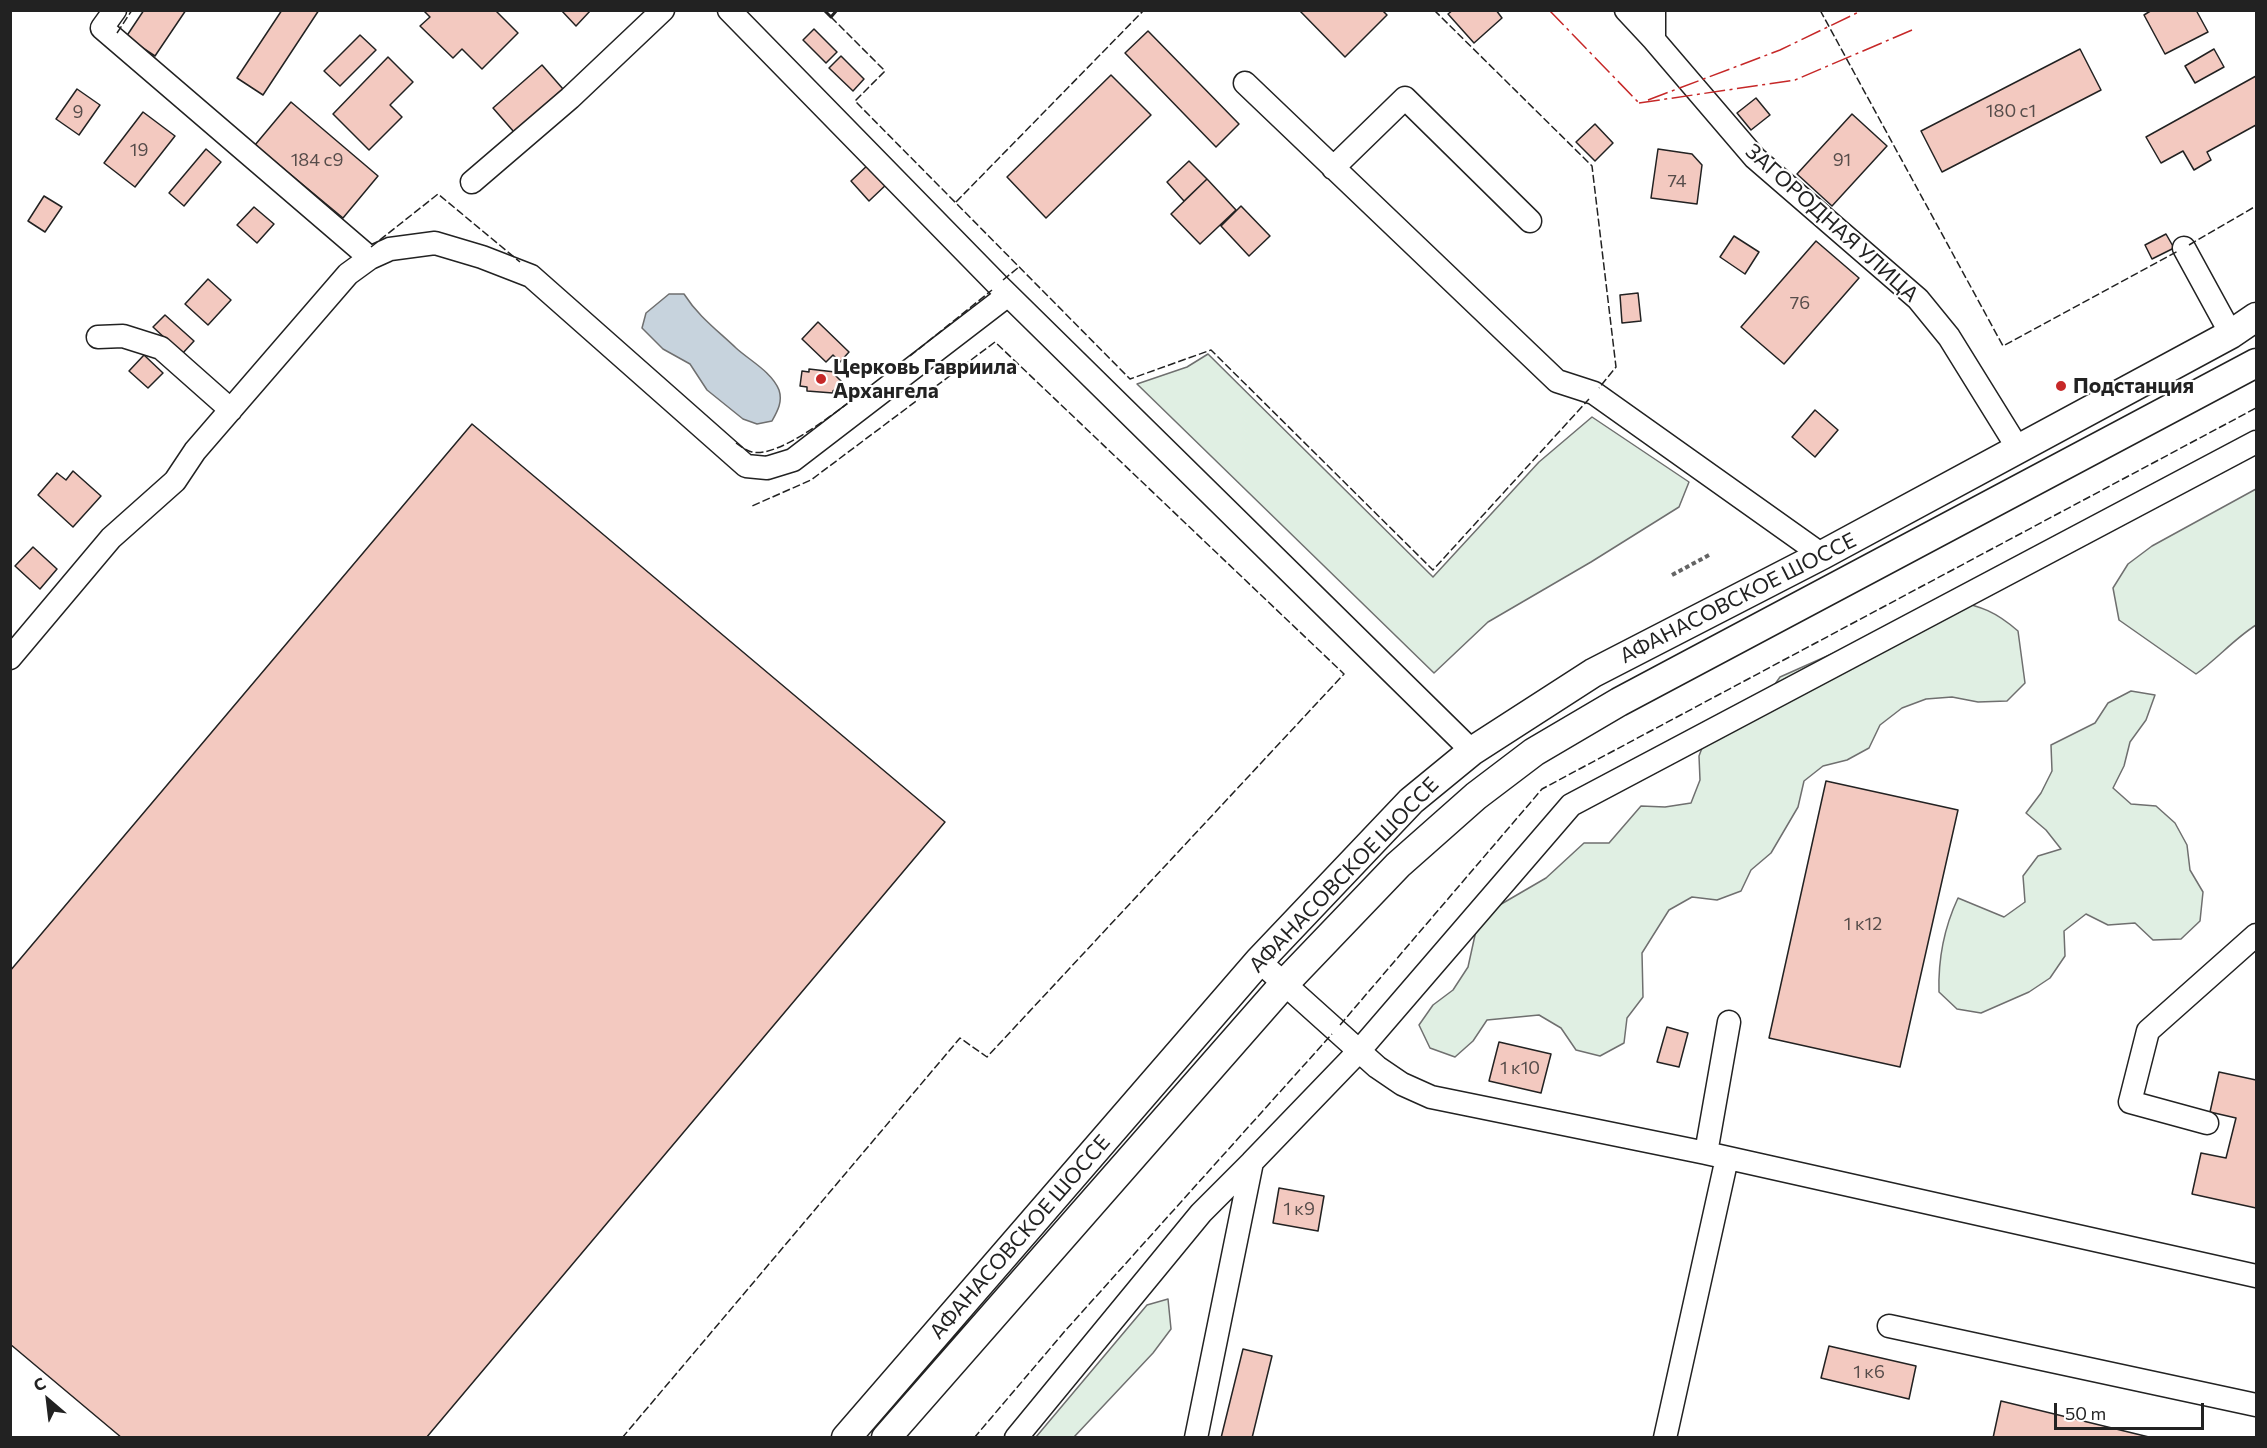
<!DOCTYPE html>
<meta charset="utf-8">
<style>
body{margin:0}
#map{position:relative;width:2267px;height:1448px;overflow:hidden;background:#fff;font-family:Commissioner,sans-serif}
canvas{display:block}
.frame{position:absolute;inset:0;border:12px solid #222;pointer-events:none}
.north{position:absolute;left:18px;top:1370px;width:60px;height:60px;-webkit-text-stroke:4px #fff;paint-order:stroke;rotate:332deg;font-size:16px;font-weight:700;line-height:24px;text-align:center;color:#222}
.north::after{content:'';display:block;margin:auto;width:21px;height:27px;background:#222;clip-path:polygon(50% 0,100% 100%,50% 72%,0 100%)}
.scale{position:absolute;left:2054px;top:1403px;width:150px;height:27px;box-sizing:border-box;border:3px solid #222;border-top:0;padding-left:8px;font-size:18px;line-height:21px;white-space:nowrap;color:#222;-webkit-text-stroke:4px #fff;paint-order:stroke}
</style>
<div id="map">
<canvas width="2267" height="1448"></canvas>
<div class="frame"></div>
<div class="north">С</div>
<div class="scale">50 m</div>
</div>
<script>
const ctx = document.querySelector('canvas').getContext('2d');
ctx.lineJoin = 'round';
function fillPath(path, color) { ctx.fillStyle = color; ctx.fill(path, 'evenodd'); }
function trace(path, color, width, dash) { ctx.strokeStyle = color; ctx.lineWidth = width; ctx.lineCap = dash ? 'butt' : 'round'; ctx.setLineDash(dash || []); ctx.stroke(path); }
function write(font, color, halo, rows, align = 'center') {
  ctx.font = font + ' Commissioner,sans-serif'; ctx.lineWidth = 4.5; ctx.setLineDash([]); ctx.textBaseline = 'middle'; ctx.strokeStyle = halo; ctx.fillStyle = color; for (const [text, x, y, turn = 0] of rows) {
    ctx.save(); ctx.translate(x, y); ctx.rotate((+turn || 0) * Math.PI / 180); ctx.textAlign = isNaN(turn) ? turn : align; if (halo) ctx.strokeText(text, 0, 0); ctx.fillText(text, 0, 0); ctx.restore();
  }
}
const green = new Path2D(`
 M1208,354L1433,577L1539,462L1592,417L1689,482L1679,507L1591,562L1488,622L1434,673L1137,384L1187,367Z
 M2256,489V625C2234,639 2217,659 2196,674L2119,620L2113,588L2128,564L2152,546Z
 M1953,600C1982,607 1995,611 2018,631L2025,683L2007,701L1978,702L1952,697L1926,699L1902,708L1880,725L1869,748L1847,760L1823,766L1804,781L1798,807L1771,853L1751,870L1741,891L1717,900L1692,897L1669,910L1642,953L1643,997L1627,1018L1624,1043L1600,1056L1576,1050L1561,1028L1539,1015L1487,1020L1473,1041L1455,1057L1430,1048L1419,1025L1433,1005L1453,990L1468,967L1479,917L1546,878L1584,843H1609L1641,806L1665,807L1691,803L1700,780L1699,756L1708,732L1766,697L1780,677Z
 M2131,691L2155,695L2146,720L2130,742L2124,766L2113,788L2131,804L2156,806L2175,823L2187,845L2190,870L2203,892L2200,921L2181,939L2153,940L2135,923L2108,925L2086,914L2064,931L2065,956L2050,978L2029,992L1981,1013L1957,1009L1939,992C1938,959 1944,928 1958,898L2004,917L2025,902L2023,876L2038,856L2061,849L2046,830L2026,813L2041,793L2052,771L2051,745L2095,723L2108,703Z
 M1168,1299L1171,1329L1153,1353L1074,1437H1036L1147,1305Z`);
fillPath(green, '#e0efe3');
trace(green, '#6f6f6f', 1.5);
const water = new Path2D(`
 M669,294H684C698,316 717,330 736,348C749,360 772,372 779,390C783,402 777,412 772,421L757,424L743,419L707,390L690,364L663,349L642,328L646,313Z`);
fillPath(water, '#c7d3dd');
trace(water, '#6f6f6f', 1.5);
const building = new Path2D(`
 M144,10H186L155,56L126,37Z
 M282,10H319L263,95L237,78Z
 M423,10H495L518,33L482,69L462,49L453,58L420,26L430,17Z
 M561,10H591L576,26Z
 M1299,10H1382L1387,15L1345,57Z
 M1453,10H1496L1502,18L1474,43L1448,14Z
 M2152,10H2196L2208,32L2165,54L2144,15Z
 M814,29L837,52L826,63L803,40Z
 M1148,31L1239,124L1216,147L1125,53Z
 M360,35L376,50L340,86L324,71Z
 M2080,49L2101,90L1942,172L1921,131Z
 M2214,49L2224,67L2195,83L2185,66Z
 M841,56L864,79L853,91L829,68Z
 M388,57L413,82L390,105L402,117L369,150L333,114Z
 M542,65L563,89L514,132L493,108Z
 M1111,75L1151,115L1046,218L1007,177Z
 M2256,76V125L2207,152L2211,160L2194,170L2183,151L2161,163L2146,137Z
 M77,89L100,105L79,135L56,119Z
 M1756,98L1770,115L1751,130L1737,113Z
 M291,102L378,176L343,218L255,145Z
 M143,112L175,136L135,187L104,163Z
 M1852,114L1887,146L1832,206L1797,174Z
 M1595,124L1613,143L1595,161L1576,142Z
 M206,149L221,162L184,206L169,193Z
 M1658,149L1692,154L1702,165L1697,204L1651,198Z
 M1189,161L1207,179L1184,201L1167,182Z
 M871,162L889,182L869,201L851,181Z
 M1207,179L1236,210L1200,244L1171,214Z
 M44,196L62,207L45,232L28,221Z
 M1241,206L1270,236L1249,256L1221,226Z
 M254,207L274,224L257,243L237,225Z
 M2166,234L2174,248L2152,259L2145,245Z
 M1734,236L1759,252L1745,274L1720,257Z
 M1816,241L1859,278L1784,364L1741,327Z
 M208,279L231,300L208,325L185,304Z
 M1638,293L1641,321L1622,323L1620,295Z
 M165,315L194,341L182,354L153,327Z
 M818,322L849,352L840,362L833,355L826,362L802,339Z
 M144,355L163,373L148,388L129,371Z
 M809,369L835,372V375L842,382L841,386L833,391V393L807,391V387L800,386L802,371L809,372Z
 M1815,410L1838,430L1815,457L1792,437Z
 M472,424L945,822L426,1438H122L10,1344V971Z
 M73,471L101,496L73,527L38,495L57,473L66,480Z
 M33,547L57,569L40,589L15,566Z
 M1826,781L1958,810L1900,1067L1769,1038Z
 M1667,1027L1688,1033L1679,1067L1657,1062Z
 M1499,1042L1551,1054L1541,1093L1489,1081Z
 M2219,1072L2256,1080V1208L2192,1194L2201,1153L2226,1158L2236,1118L2210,1112Z
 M1279,1188L1324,1196L1318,1231L1273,1223Z
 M1829,1346L1916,1366L1909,1399L1821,1378Z
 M1243,1349L1272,1356L1252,1438H1221Z
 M2001,1401L2153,1438H1993Z`);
fillPath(building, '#f3c9c0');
trace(building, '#222', 1.5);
const minor = new Path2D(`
 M115,10L102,28L370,258
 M729,10L998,285L1472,751
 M1626,10L1654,40L1755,158L1918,299L1949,337L2019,450
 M1654,40V10
 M1245,83L1557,381L1594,393L1822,555
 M1333,168L1405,98L1530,221
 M472,182L570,98L663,10
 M2184,248L2231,334
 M98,337L123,336L161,348L231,410
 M10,658L111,538L175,481L195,451L348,274L370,258L390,249L435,243L482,257L531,276L746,466L767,468L793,460L1008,295
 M1259,961L1377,1067L1402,1084L1431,1097L1706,1153L1729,1022
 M2207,1123L2130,1102L2148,1031L2256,935
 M1706,1153L2256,1276
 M1889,1326L2256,1405
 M1016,1438L1201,1213L1252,1162
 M1196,1438L1252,1162L1359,1051L1571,805L2256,442
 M1665,1438L1727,1158`);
const major = new Path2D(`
 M846,1438L1259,961L1411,801L1472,751L1593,673L1822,555L2231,334L2256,317
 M886,1438L1284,984L1398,865L1476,796L1534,752L1619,702L2256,363`);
trace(minor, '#222', 25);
trace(major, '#222', 31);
trace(new Path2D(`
 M1672,575L1711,554`), '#646464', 4, [4.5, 3]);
trace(minor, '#fff', 22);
trace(major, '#fff', 28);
trace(new Path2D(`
 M1434,10L1592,166L1616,367L1599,388
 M1820,10L2003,346L2178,251
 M831,17L885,71L855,101L1130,379L1211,350L1433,570L1589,399
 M117,33L132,10
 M956,202L1144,10
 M2189,245L2256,206
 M371,247L438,194L520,262
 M1003,280L1019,267
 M910,356L992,290
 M736,443C740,446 747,451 752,452C779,458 834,413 855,398
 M1340,1025L1542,789L2256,408
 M622,1438L960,1038L987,1057L1344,674L995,342L811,480L752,506
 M974,1438L1065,1331L1332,1034`), '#222', 1.5, [8, 3]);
trace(new Path2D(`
 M824,10L831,17L837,10`), '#222', 3);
trace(new Path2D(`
 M1549,10L1639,103
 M1648,100L1780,50L1863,10
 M1639,103L1795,80L1912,30`), '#c62828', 1.5, [21, 4.5, 3, 4.5]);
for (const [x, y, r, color] of [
 [821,379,6,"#c62828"],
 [2061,386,6,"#c62828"]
]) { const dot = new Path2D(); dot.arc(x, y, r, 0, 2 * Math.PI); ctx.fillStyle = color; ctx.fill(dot); trace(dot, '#fff', 2); }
write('18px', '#564c4a', null, [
 ["180 с1",2011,111],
 ["9",78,112],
 ["19",139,150],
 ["184 с9",317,160],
 ["91",1842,160],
 ["74",1677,181],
 ["76",1800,303],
 ["1 к12",1863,924],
 ["1 к10",1520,1068],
 ["1 к9",1299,1209],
 ["1 к6",1869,1372]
]);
write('21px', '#222', '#fff', [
 ["ЗАГОРОДНАЯ УЛИЦА",1832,223,42],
 ["АФАНАСОВСКОЕ ШОССЕ",1738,598,-27],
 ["АФАНАСОВСКОЕ ШОССЕ",1344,875,-46],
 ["АФАНАСОВСКОЕ ШОССЕ",1020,1237,-49]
]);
write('bold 21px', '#222', '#fff', [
 ["Церковь Гавриила",833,367],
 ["Архангела",833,391],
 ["Подстанция",2073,386]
], 'left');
</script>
